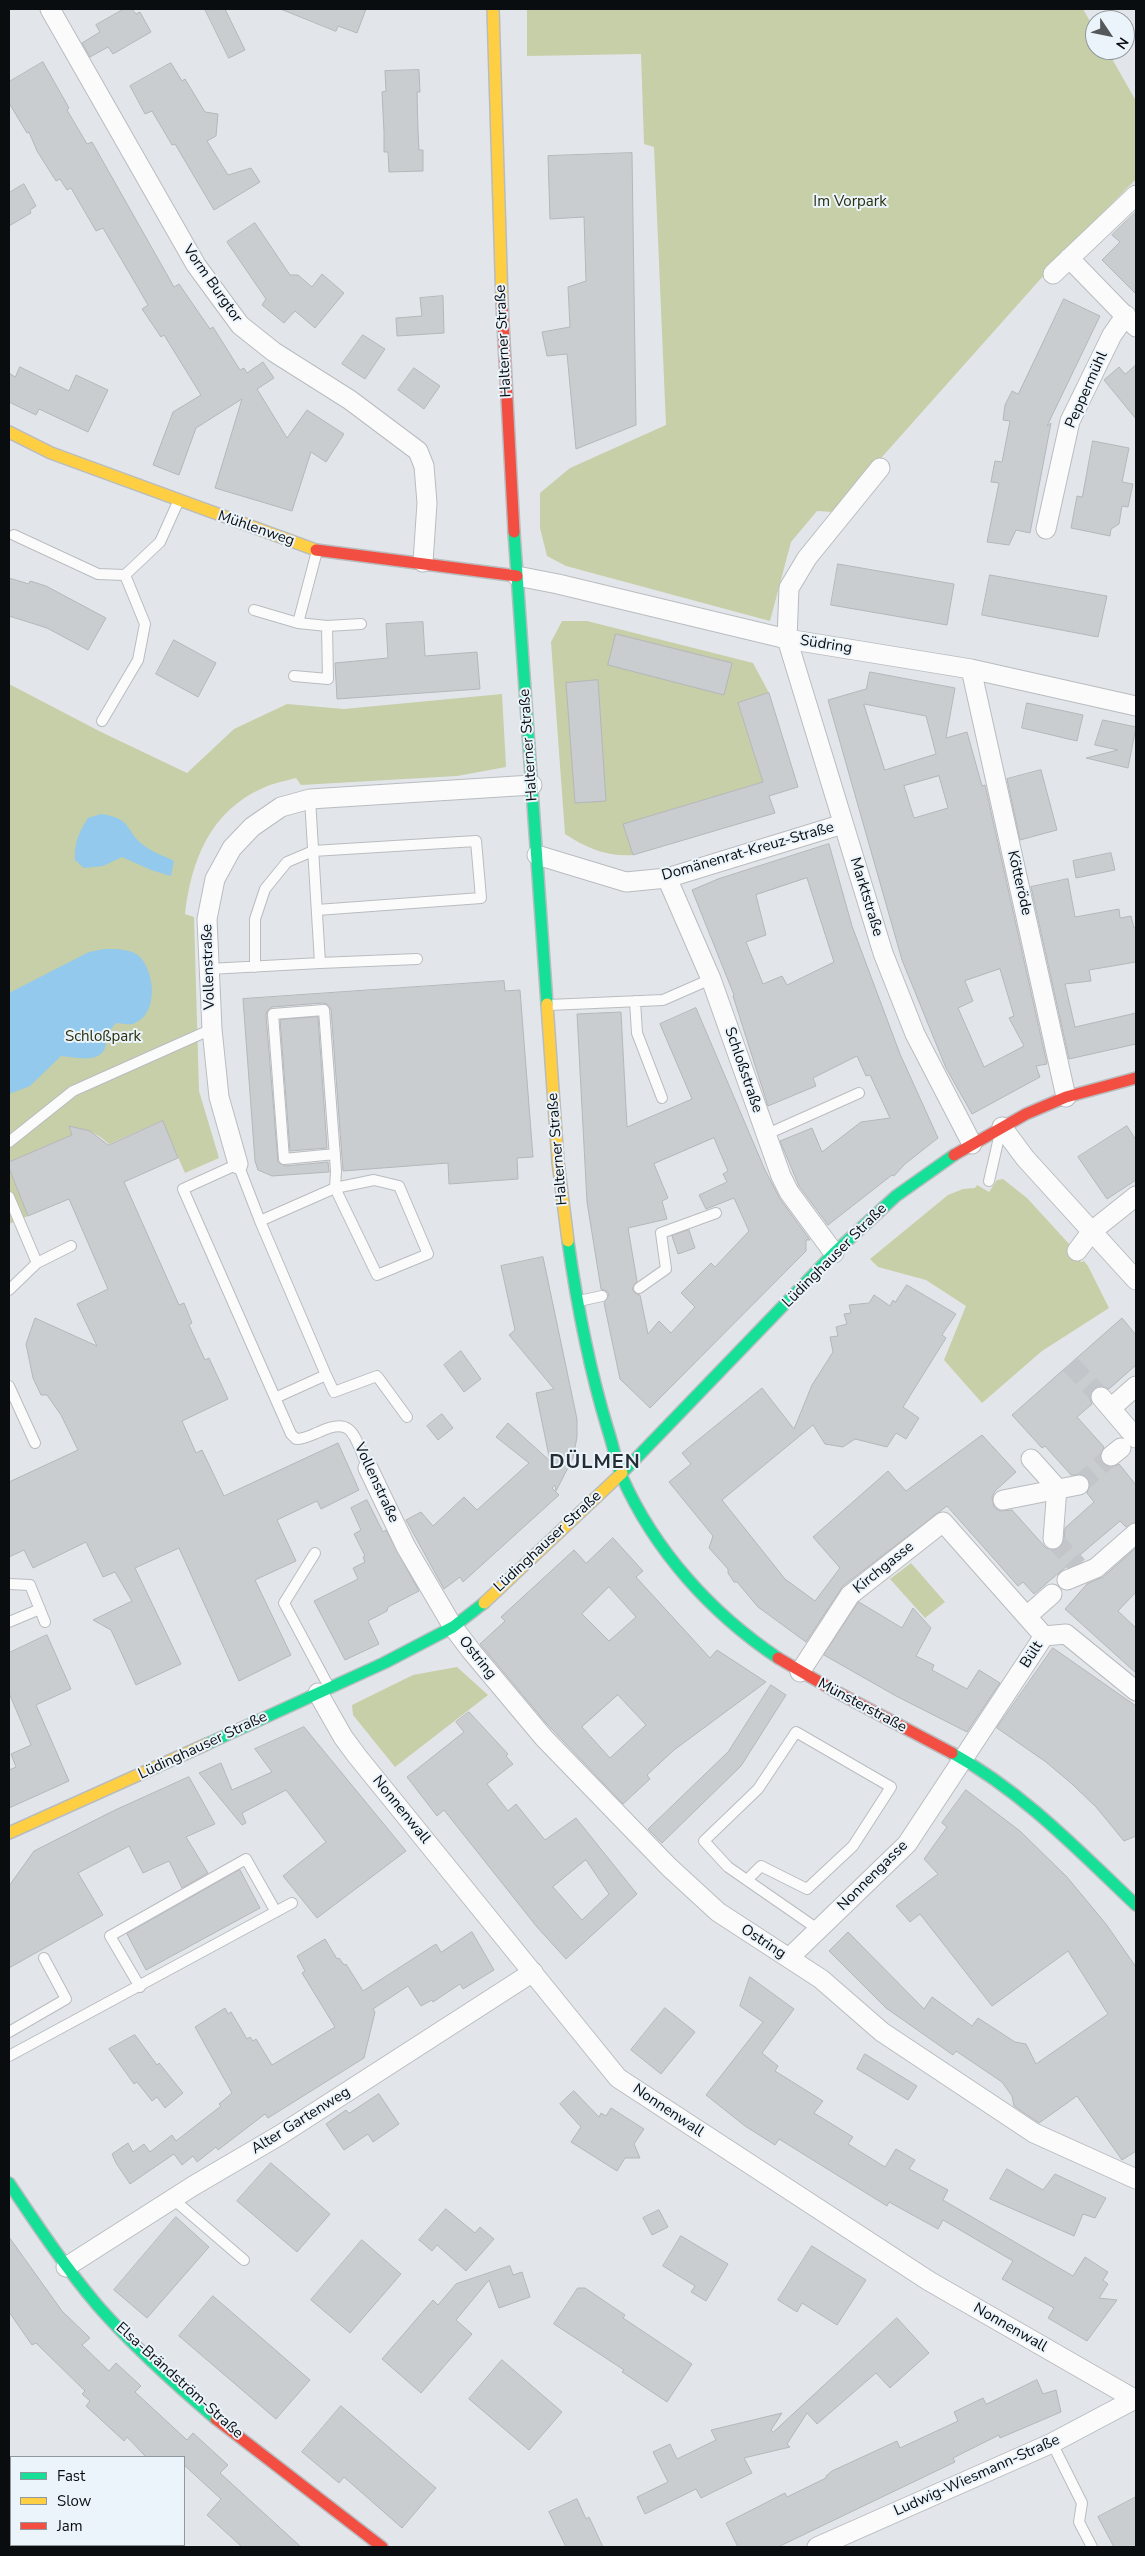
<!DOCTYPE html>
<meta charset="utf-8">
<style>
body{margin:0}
#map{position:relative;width:1145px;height:2556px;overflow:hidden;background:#e2e6ea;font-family:"Nunito Sans",sans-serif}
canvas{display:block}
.frame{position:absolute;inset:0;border:10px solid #0a0d0f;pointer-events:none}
.legend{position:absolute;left:10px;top:2456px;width:175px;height:90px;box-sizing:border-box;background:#ebf4fb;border:1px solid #91989d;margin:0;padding:6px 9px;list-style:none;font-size:15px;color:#0a0d0f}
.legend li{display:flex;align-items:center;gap:10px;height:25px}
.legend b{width:25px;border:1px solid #91989d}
.north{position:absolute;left:1085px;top:10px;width:50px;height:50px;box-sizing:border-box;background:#ebf4fb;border:1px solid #91989d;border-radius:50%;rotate:124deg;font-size:14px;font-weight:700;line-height:20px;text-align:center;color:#0a0d0f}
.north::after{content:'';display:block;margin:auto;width:18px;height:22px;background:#56595c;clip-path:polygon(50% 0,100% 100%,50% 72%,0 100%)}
</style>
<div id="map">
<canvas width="1145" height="2556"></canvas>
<div class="frame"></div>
<ul class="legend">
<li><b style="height:6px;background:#16e098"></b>Fast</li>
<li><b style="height:6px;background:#ffcf43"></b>Slow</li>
<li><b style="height:6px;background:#f24e42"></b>Jam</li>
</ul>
<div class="north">N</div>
</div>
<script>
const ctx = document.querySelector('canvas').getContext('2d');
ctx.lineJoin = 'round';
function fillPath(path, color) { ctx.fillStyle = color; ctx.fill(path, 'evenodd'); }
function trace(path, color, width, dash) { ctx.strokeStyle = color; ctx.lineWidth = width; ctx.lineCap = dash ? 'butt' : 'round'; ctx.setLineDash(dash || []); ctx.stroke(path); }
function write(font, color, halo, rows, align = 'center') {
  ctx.font = font + ' "Nunito Sans",sans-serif'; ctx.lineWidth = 4; ctx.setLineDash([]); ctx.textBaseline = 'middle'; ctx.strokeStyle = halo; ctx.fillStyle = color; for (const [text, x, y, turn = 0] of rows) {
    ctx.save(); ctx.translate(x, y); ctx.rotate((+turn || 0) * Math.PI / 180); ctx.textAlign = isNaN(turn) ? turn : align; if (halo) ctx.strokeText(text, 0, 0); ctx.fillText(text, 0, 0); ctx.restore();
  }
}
fillPath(new Path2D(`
 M527,9H1083L1095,30V50H1107L1136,101V179L1069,247L833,512L817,511L791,542L770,621L566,566L547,556L540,528V493L570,468L666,425L654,147L644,144L641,54L527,56Z
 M562,621H587L753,663L769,693L738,703L763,782L624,824L633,855C608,857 586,848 565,834L551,642Z
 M9,684L101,732L187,773L234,729L287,704L344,709L502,694L506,767L457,776L301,785L296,778C285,781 273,783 263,788C210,811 191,861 185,914L194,917L199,1091L219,1158L185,1173L162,1121L109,1144C97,1134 87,1127 71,1130L72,1135L9,1162Z
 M9,1168L28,1216L9,1224Z
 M1003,1179L1027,1198L1070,1245L1067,1248L1081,1262L1084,1261L1088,1266L1109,1308L1042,1351L982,1403L944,1360L966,1306L926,1280L878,1267L870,1259L948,1195L963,1189L975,1188L977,1185L989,1192L997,1180Z
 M911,1563L945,1602L925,1618L890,1579Z
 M457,1667L488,1695L395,1767L353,1715L352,1705L413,1675Z`), '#c6cfa7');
fillPath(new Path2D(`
 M101,814C135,819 123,831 146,847C154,853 165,856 174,861L171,876L151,870L122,857L103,866L84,868L75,860C74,843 79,832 88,818Z
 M104,949C115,949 132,948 141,958C155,975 158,1013 135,1023C130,1026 122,1023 116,1023C109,1030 108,1035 106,1044C103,1065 75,1057 61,1056L30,1086L9,1094V993L89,952Z`), '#92c9ed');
const building = new Path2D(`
 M124,9H132L136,14L140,12L151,32L113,54L108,47L90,57L82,43L100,32L96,25Z
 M205,9H225L245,50L229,58Z
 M281,9H366L357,33L338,26L336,31Z
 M43,62L69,108L67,110L87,144L92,142L174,287L179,284L210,329L213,327L240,370L244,368L247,373L263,362L274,378L257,389L287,438L307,410L344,434L326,462L311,452L292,511L215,488L242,399L196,428L179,475L153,465L173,412L201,395L164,335L161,337L142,309L148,305L103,228L96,231L71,188L67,190L60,179L56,181L37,151L29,132L27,133L9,103V82Z
 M171,63L182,81L185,79L205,112L218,114L216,136L207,141L228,175L251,168L260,182L214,210L175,144L172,145L152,111L145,114L130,86Z
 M419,70L420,92H417L418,130L419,150H423V171L389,172L388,152H384V132L382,92L386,91L385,71Z
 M632,153L636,425L576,449L567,354L547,356L542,332L570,327L568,287L586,281L584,217L550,219L548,156Z
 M24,184L36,206L30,210L31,213L9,226V193Z
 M1136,212V294L1102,260L1120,242L1112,235Z
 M255,223L290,275H298L312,287L322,274L344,293L315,328L295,311L284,323L262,305L266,299L227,242Z
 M443,296L444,333L397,336L396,318L422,316L420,298Z
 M1064,299L1100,316L1047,426L1051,423L1030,533L1016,530L1009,545L987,542L999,483L991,482L993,471L995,461L1002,462L1010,421L1003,420L1005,405L1012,391L1018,394Z
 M363,335L385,349L365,379L342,364Z
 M1136,365V419L1104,380L1119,367L1125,374Z
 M20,367L69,391L76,375L108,390L88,432L39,409L36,415L9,402V373L15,377Z
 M414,368L440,386L424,409L398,390Z
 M1093,441L1129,448L1122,482L1133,484L1128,507L1122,506L1119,524L1111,529L1110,536L1071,528L1077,496L1082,497Z
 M838,564L954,584L947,625L831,605Z
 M990,575L1107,596L1098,637L982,615Z
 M9,578L29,584L30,581L46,586L106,618L88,650L47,628L9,616Z
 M423,622L425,656L477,652L480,689L337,699L335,663L388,658L386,624Z
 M616,634L732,663L724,695L608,665Z
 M174,640L216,663L198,697L156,674Z
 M870,672L955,688L946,738L967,732L982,786L985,785L1047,1064L1036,1066L1040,1077L972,1114L946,1068L902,960L828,700L866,689ZM864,704L926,716L936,754L885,770ZM939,776L948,808L914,818L904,786ZM1000,969L1014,1016L1009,1018L1024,1046L984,1067L958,1008L973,1001L965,981Z
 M598,680L606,801L575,803L566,683Z
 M769,693L798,787L769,796L775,813L633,855L623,824L763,782L738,703Z
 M1027,703L1083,715L1077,741L1022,728Z
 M1103,720L1136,727L1128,768L1086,758L1118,750L1095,745Z
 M1041,770L1057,830L1020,840L1007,779Z
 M829,844L852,926L900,1054L938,1138L905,1164L894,1176L892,1175L828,1225L799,1186L780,1141L812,1128L822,1152L861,1122L890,1118L870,1075L866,1076L857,1056L813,1078L816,1086L768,1106L733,996L734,995L692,890L718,879ZM807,878L834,962L787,985L782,976L763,984L746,942L766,935L756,895Z
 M1111,853L1115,870L1076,878L1073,861Z
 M1068,879L1075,917L1119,909L1120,918L1131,916L1134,928L1136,927V962L1089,970L1091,981L1065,984L1075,1027L1136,1013V1044L1069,1059L1031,887Z
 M504,981L505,991L520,990L533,1157L517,1158L518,1179L449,1184L448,1163L343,1171L331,1009L327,1004L323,1003L272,1007L267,1011L266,1015L278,1162L285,1166L328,1162L329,1172L272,1176L258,1170L255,1161L243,999Z
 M696,1008L765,1170L780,1199L810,1240H806V1251L650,1408L620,1379L604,1303L609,1295L607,1291L601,1289L587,1202L577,1014L621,1012L627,1127L692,1099L660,1024ZM714,1138L728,1171L723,1174L727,1182L699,1195L706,1209L734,1198L749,1231L715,1267L711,1263L681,1293L695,1307L671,1333L659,1321L648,1334L640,1295L636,1294L632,1289L637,1281L628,1228L667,1219L662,1201L668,1198L654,1164Z
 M318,1017L327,1148L290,1151L280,1020Z
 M163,1121L178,1158L124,1182L179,1305L184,1303L192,1323L189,1325L205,1360L209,1358L228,1399L182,1421L196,1453L202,1450L224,1496L338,1443L359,1490L321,1509L317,1501L277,1520L296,1561L255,1580L291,1655L239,1681L179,1548L135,1568L181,1664L136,1685L111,1630L93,1620L132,1601L115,1572L103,1577L86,1542L33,1568L24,1550L9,1557V1482L78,1450L61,1415L47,1395H41L33,1378L26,1344L35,1318L97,1346L77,1304L108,1289L69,1199L28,1216L9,1168V1162L72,1135L69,1126L90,1131L108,1145Z
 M1127,1126L1136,1140V1180L1107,1199L1078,1157Z
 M689,1230L695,1248L678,1254L672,1236Z
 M543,1257L577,1419V1437L573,1458L556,1491L555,1485L552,1488L559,1495L463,1582L460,1577L444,1589L406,1520L421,1512L433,1526L464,1497L477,1510L529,1463L496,1437L508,1423L550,1461L536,1393L554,1389L509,1335L515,1330L501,1266Z
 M907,1285L956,1314L942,1335L946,1338L903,1407L919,1418L906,1439L896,1433L887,1447L855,1439L843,1447L825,1444L813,1425L722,1500L785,1579L815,1601L840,1568L813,1537L888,1471L906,1491L982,1435L1016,1472L995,1491L992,1497L994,1507L1000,1511L1012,1510L1046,1548L1058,1549L1064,1540L1065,1528L1094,1502L1087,1493L1090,1482L1083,1475H1071L1045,1446L1042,1448L1012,1415L1122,1318L1136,1335V1365L1109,1389L1099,1386L1093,1389L1090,1399L1092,1404L1077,1417L1104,1447L1100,1457L1103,1463L1112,1467L1119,1464L1136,1485V1522L1126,1527L1120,1521L1034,1594L1023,1582L1018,1586L947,1506L843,1586L806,1642L758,1607L737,1582H734L728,1573V1569L709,1548L713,1536L669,1482L691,1464L682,1453L762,1388L794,1429L812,1385L833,1352L830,1337L838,1336L836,1327L847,1324L844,1314L851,1313L849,1305L869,1303L874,1295L890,1306L893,1300L895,1302Z
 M461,1351L481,1379L464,1392L444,1365Z
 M442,1414L453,1428L438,1440L427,1426Z
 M367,1500L383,1532L386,1530L419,1591L388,1607L387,1611L368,1621L379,1644L345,1660L314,1601L358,1579L353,1568L365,1562L363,1557L365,1556L354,1534L361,1530L351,1508Z
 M613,1538L643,1571L636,1577L710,1658L717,1650L766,1682L674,1750L647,1775L650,1779L623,1804L546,1723L480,1644L505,1621L501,1617L574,1550L586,1563ZM609,1587L636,1617L609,1641L582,1614ZM618,1695L646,1725L610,1758L582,1727Z
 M1136,1548V1592L1118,1611L1136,1628V1673L1065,1609L1087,1584L1103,1577Z
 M859,1602L902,1628L913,1608L931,1628L916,1656L934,1665L932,1670L967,1689L979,1670L1000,1683L967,1732L896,1696L824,1655Z
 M47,1635L71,1689L36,1705L69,1781L9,1808V1770L16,1767L11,1754L31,1745L9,1693V1653Z
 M1053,1648L1136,1706V1836L1124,1841L1096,1807L1072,1784L1046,1762L997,1728Z
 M771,1685L786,1695L741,1766L662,1843L648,1829L728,1752Z
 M469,1712L508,1754L506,1756L513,1764L487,1784L508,1811L516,1804L545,1840L576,1818L637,1894L566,1959L537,1927L444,1810L437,1816L407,1777L464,1732L456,1722ZM586,1860L609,1894L582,1920L553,1887Z
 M304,1727L406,1851L317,1918L283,1876L326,1842L286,1790L242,1813L246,1823L242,1825L199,1773L221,1763L232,1790L272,1772L255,1749Z
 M189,1777L215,1824L186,1837L208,1873L182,1888L169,1861L143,1873L129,1846L78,1873L103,1915L9,1968V1886L34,1851L113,1811Z
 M966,1790L1020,1831L1067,1877L1106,1924L1136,1967V2151L1122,2160L1077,2096L1039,2123L1014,2106L1012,2096L1002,2082L956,2051L953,2055L886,2008L829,1951L848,1932L924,2009L932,1997L972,2026L978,2018L1015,2042L1026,2044L1036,2064L1108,2014L1068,1951L992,2006L920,1914L910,1922L896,1906L938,1874L924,1859L947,1827L942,1823Z
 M240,1870L260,1908L146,1970L127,1934Z
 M472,1932L494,1970L463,1989L460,1984L433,2002L432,2000L421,2006L408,1986L373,2009L375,2012L364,2058L268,2118L265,2114L218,2150L216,2147L197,2162L193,2156L182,2165L174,2154L130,2184L116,2163L112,2154L128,2143L133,2152L144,2144L150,2152L172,2135L176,2141L221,2106L219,2104L232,2093L195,2027L225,2008L228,2014L231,2012L247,2039L250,2037L253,2041L256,2039L272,2065L335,2027L302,1973L305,1971L297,1956L325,1939L337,1959L339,1958L344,1965L346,1964L363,1991L436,1944L441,1952Z
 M750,1977L794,2009L762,2053L778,2066L775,2071L823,2101L814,2113L853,2137L848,2144L885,2167L896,2149L915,2160L909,2169L948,2190L943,2200L1073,2276L1085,2257L1108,2272L1103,2280L1108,2284L1099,2298L1117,2300L1087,2341L1048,2318L1054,2308L1002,2279L1013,2261L943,2220L938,2229L889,2202L887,2206L779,2139L775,2145L745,2126L706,2095L763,2022L740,2006Z
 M665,2008L695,2032L661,2074L631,2050Z
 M135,2035L157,2065L159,2063L183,2093L165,2108L157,2097L152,2101L137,2082L134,2084L109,2049Z
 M865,2054L917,2086L908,2100L857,2069Z
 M574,2091L599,2117L601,2113L606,2116L611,2108L644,2129L634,2144L640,2158H625L617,2171L571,2142L581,2127L560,2104Z
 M379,2094L399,2124L373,2142L368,2134L344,2150L326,2124L346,2110L349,2113Z
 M271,2163L330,2214L297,2252L237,2201Z
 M1007,2169L1043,2190L1055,2174L1106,2198L1095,2218L1083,2214L1074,2236L990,2199Z
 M446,2209L475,2233L480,2227L494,2239L466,2271L437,2245L432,2251L419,2240Z
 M659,2210L668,2227L652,2235L643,2218Z
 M176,2217L209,2247L147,2318L114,2290Z
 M681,2236L728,2264L706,2301L691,2292L695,2286L663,2266Z
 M9,2237L62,2311L90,2338L82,2345L109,2371L116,2363L141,2386L135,2392L187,2440L193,2433L228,2465L220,2473L301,2547H242L207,2515L221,2499L184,2465V2457H146L127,2437L124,2441L86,2406L90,2401L82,2394L85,2391L36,2343L32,2345L9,2312Z
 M362,2240L401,2274L350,2333L311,2300Z
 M812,2246L866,2280L837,2325L802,2303L797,2312L778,2300Z
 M510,2266L513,2275L522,2272L530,2297L499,2308L489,2280L456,2320L472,2334L421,2393L382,2359L433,2300L438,2305L456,2284Z
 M578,2288H585L625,2315L623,2318L692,2364L667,2402L622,2372L624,2370L554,2324Z
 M213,2296L310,2380L276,2419L179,2336Z
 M897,2318L929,2353L890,2388L876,2373L817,2424L807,2413L787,2444L790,2447L744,2458L752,2473L701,2498L696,2489L645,2514L637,2497L668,2482L653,2452L670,2444L677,2459L716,2440L711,2430L782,2413L771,2430L773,2432Z
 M502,2360L562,2412L529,2450L469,2399Z
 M1037,2380L1043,2394L1056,2390L1061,2412L1000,2438L999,2435L953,2458L955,2462L778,2547H738L726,2523L785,2493L787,2497L826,2478V2476L832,2471L897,2441L900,2448L958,2421L954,2412L983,2398L986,2404Z
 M341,2406L436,2488L402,2528L344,2477L339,2483L302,2452Z
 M1136,2497V2547H1114L1098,2517Z
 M577,2499L586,2519L589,2517L603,2547H566L549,2512Z`);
fillPath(building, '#c9cdcf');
trace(building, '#b4b7ba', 1);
trace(new Path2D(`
 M1070,1364L1101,1397
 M1079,1485L1111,1456
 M1053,1539L1078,1566`), '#c2c5c9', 19, [19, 9]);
const lane = new Path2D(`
 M14,535L98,574L125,575L160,542L178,502
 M317,551L298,623L327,626L361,624
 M254,610L298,623
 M294,676L328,679L327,626
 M102,721L138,660L145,624L125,575
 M320,963L417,959
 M255,967V919L265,889L287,862L313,851L476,841L481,898L317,910
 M209,969L320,963L310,799
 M635,1001L637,1033L662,1098
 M549,1005L663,1000L711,979
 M765,1135L859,1093
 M9,1142L73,1091L212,1029
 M989,1181L1000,1133
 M9,1197L37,1263
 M260,1221L335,1188L374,1180L399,1186L428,1254L377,1275L335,1188L336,1171L324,1010L273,1014L284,1159L335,1154
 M639,1288L666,1269L661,1233L716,1213
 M9,1290L37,1263L71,1246
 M579,1301L602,1296
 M326,1375L334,1392L377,1376L407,1417
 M9,1386L35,1443
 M275,1398L326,1375L260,1221L238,1164L183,1189L291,1434L296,1439C305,1439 311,1435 319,1432C355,1415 354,1438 368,1468
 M315,1553L284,1603L329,1687
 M9,1584L30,1585L45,1622
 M9,1622L40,1609
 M747,1880L761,1866L807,1889L853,1846L891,1787L796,1732L758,1789L704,1841L728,1867L819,1930
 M140,1987L110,1936L246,1859L276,1912
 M9,2032L66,1999L44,1958
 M9,2056L292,1903
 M173,2199L244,2260
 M1052,2443L1082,2503L1079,2522L1092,2547`);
const street = new Path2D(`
 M50,9L196,265L240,325L274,352L350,400L418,451L424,466L427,503L423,562
 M1069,258L1136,327
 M1053,274L1136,195
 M880,468L807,558L789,588L787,639L883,953L915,1034L972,1144
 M1046,529L1070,421L1112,335L1126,315
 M517,576L558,584L787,639L971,669L1136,706
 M971,669L1066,1097
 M537,855L626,882L667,878L843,824
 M667,878L711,979L781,1176L789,1192L834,1253
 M1002,1127L1025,1158L1136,1280
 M238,1164L219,1097L212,1029L207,919L215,879L232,848L252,827L281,807L310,799L532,785
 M1077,1251L1092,1231L1136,1196
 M1101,1397L1136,1438
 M1111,1408L1136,1386
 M1111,1456L1121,1448
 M1031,1459L1057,1488L1053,1539
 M368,1468L406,1547L453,1627L472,1652L544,1738L669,1867L718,1912L821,1979L882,2032L1034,2133L1136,2179
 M1003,1500L1079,1485
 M1067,1580L1096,1568L1136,1533
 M1027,1616L1052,1594
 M1044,1636L1066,1634L1136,1691
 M800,1672L850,1595L943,1522L1044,1636
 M318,1693L343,1737L357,1756L618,2078L929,2281L1136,2400
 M789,1958L907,1844L1044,1636
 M66,2267L193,2186L280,2135L533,1972
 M817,2547L1052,2443L1135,2399`);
const fast = new Path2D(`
 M514,532L547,1004
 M568,1241C577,1305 589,1368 608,1430C613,1445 616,1462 622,1477C655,1551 711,1613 778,1658
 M622,1473L834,1253L896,1196L954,1155
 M207,1744L384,1663L453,1627L484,1603
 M952,1753C1023,1792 1078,1850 1136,1905
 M9,2183C37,2225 65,2267 98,2306C134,2347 175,2384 216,2419`);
const slow = new Path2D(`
 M493,9L502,303
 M9,432L51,453L316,550
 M547,1004L558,1162L568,1241
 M484,1603L622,1473
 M9,1833L207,1744`);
const jam = new Path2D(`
 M502,303L514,532
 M316,550L517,576
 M954,1155L1026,1114L1066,1097L1136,1078
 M778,1658L833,1690L952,1753
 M216,2419L382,2547`);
trace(lane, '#b9bcbf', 12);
trace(street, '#b9bcbf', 21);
trace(fast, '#b9bcbf', 14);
trace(slow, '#b9bcbf', 14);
trace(jam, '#b9bcbf', 14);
trace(lane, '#fbfbfc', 10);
trace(street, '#fbfbfc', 19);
trace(fast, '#16e098', 11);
trace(slow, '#ffcf43', 11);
trace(jam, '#f24e42', 11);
write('15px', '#2a2f0d', '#ebf4fb', [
 ["Im Vorpark",850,202],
 ["Schloßpark",103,1037]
]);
write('15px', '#0a0d0f', '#ebf4fb', [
 ["Vorm Burgtor",212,284,55],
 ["Halterner Straße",504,341,-93],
 ["Peppermühl",1087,390,-66],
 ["Mühlenweg",256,529,19],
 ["Südring",826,645,9],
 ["Halterner Straße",529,745,-94],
 ["Domänenrat-Kreuz-Straße",748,852,-16],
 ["Kötteröde",1019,883,77],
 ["Marktstraße",866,897,73],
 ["Vollenstraße",209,967,-92],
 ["Schloßstraße",743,1070,71],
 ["Halterner Straße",558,1149,-95],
 ["Lüdinghauser Straße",835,1256,-45],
 ["Vollenstraße",376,1483,65],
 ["Lüdinghauser Straße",548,1542,-43],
 ["Kirchgasse",884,1568,-39],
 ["Bült",1032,1655,-57],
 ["Ostring",477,1658,51],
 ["Münsterstraße",862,1706,28],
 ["Lüdinghauser Straße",203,1746,-25],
 ["Nonnenwall",401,1810,51],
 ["Nonnengasse",873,1876,-45],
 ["Ostring",763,1942,33],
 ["Nonnenwall",668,2111,34],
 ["Alter Gartenweg",301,2121,-32],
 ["Nonnenwall",1010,2328,30],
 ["Elsa-Brändström-Straße",179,2381,42],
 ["Ludwig-Wiesmann-Straße",977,2476,-24]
]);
ctx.letterSpacing = '1px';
write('bold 20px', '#262d32', '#ebf4fb', [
 ["DÜLMEN",595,1463]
]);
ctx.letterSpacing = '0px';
</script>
